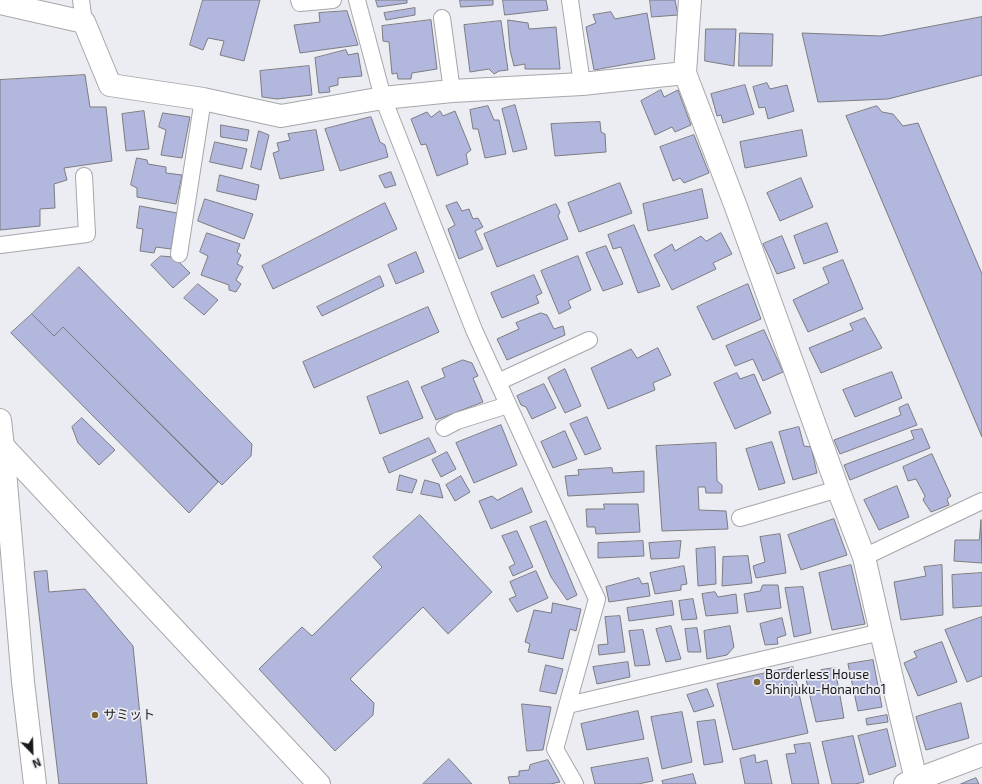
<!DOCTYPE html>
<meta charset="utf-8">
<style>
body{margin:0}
#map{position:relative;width:982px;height:784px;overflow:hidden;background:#ecedf2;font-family:"Exo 2",sans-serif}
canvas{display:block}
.north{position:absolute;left:12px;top:732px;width:40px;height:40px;-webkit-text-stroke:3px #ecedf2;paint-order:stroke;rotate:157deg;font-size:11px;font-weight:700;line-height:16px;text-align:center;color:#19191b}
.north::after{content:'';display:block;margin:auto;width:14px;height:18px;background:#19191b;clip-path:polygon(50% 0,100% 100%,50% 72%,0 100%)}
</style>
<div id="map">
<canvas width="982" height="784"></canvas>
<div class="north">N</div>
</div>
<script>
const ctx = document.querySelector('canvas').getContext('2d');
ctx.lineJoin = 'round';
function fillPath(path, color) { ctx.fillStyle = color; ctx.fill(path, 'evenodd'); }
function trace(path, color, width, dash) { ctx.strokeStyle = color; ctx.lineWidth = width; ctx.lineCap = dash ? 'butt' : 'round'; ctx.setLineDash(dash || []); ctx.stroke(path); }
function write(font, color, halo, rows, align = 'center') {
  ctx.font = font + ' "Exo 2","Noto Sans JP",sans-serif'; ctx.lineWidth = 3.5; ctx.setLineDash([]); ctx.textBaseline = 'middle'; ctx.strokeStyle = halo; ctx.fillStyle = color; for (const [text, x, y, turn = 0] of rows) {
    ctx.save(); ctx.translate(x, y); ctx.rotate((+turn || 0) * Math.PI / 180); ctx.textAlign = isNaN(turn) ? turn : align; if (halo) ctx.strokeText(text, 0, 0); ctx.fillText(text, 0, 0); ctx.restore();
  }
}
const building = new Path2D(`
 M203,0H260L244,61L220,55L224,41L208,38L203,50L190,45Z
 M376,0H407V3L378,7Z
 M460,0H493V5L461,7Z
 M503,0H546L548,10L505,15Z
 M650,0H675L678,15L652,17Z
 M415,8V15L386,20L384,13Z
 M347,11L358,45L300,53L294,25L320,22L319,13Z
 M611,12L615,19L647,13L655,59L594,70L586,27L596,23L593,15Z
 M982,17V75L888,99L818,102L802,33L880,36Z
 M431,20L437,69L412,73L411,79H398L397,73L392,74L389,42L383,41L382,26Z
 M508,20L528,23L529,29L556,27L560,69H525V64L514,66L510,50Z
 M501,21L508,70L499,71L494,74L489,69L470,72L464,25Z
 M706,29H736L734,66L705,61Z
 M740,33L773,34L772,66H739Z
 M346,50L348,55L358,53L362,76L338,78V85L329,87L330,92L319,93L315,58Z
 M309,66L312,95L277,99L262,97L260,71Z
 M85,75L90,107H106L112,161L64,168L67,180L54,184L55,208L40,209V226L0,230V80Z
 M767,83L770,89L787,85L794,111L768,119L765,107L759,108L753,87Z
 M745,85L754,114L723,123L721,115L717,116L711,94Z
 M661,90L664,97L678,90L691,125L675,132L672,127L655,135L641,101Z
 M515,105L527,149L513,152L502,109Z
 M488,106L494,120H499L506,154L485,158L478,129H473L470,110Z
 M877,106L882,112L893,114L903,126L918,123L982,274V437L846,116Z
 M144,111L149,149L126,151L122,114Z
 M440,111L443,116L455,111L471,150L466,154L468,164L437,176L426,144L421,145L411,119L427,112L431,117Z
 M163,113L190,117L182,158L161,155L166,130L159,127Z
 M371,117L380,142L385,145L388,157L340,171L325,129Z
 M600,122L601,132L605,134L606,152L555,156L551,124Z
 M221,125L249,130L247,141L221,137Z
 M316,130L324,170L280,179L273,153L279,151L277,143L290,140L288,134Z
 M802,130L807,156L745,168L740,142Z
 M259,131L269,135L261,170L251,167Z
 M694,135L709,173L684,183L680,178L673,181L660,147Z
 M215,142L247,149L242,169L210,162Z
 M137,158L147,160L148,164L166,167V173L182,175L176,204L137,197V188L131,185Z
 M391,172L396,185L385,188L379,176Z
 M220,175L259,185L256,200L217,191Z
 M801,178L813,207L780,221L767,193Z
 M620,183L632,213L579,232L568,203Z
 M702,189L708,218L648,231L643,204Z
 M205,199L253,214L244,239L198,221Z
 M457,202L462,211L469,209L473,219L478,218L483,227L475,231L483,249L459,259L448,229L455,225L446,206Z
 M385,203L397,229L273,289L262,266Z
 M556,204L560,212L558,216L568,239L497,267L484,234Z
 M140,206L177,213L171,249L156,247L154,253L140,251L143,229L137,228Z
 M827,223L838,252L804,264L794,236Z
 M634,225L660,286L638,293L621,247L613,249L608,235Z
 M207,233L240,244L237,252L241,255L237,264L243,267L236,280L241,284L236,292L229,290V285L201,275L208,256L200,252Z
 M721,233L732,254L713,263L716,269L672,290L654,255L672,244L675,251L701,236L706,241Z
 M782,236L795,268L777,274L763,244Z
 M606,246L623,284L603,291L586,253Z
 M416,252L424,272L396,284L388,265Z
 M161,256L174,257L190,273L173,288L151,265Z
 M578,256L591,290L568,301L571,308L559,314L541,271Z
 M843,260L863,309L808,332L793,300L829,283L823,268Z
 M79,267L252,444L251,456L222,485L63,327L54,336L32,314Z
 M534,275L542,293L536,296L539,303L502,318L491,293Z
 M380,276L384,286L322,316L317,307Z
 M198,284L218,300L204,315L184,298Z
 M748,284L761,319L713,340L697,307Z
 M428,307L439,332L314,388L303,362Z
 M541,313L547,315L554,329L563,326L565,335L507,360L497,339L519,329L516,323Z
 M32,314L54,336L63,327L218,482L189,513L11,333Z
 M865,318L882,348L821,373L809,348L853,330L850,324Z
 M764,330L783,372L763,381L753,359L735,366L726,346Z
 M658,348L671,375L653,383L655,390L608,409L591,368L631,349L637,358Z
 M463,360L472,363L478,376L473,378L483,402L436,420L421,387L445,377L442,369Z
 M565,369L581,406L565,413L548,378Z
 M892,372L902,398L855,417L843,390Z
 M737,373L740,379L754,374L771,413L735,429L714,383Z
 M408,381L423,418L380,434L367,397Z
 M544,384L556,408L532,419L526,407L521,405L517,396Z
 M908,404L917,425L840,454L834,440L901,415L899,408Z
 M587,417L601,449L585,455L570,424Z
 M82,418L115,450L99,465L78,443L72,427Z
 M501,425L517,465L474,483L456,443Z
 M799,427L804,446L811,447L817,473L793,480L779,432Z
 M922,429L930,448L850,480L844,465L914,439L911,431Z
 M565,431L577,459L553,468L541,442Z
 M429,438L436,452L389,473L383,458Z
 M772,442L785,483L759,490L746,449Z
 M716,443L717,481L722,485V493H706L705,487H698L699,510L726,511L728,529L662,531L656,446Z
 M447,452L456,469L441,477L432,460Z
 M932,454L951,496L947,499L949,505L931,512L923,500L925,496L916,479L908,481L903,467Z
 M612,468L613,473L644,471V492L568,496L565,476L579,475L578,470Z
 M400,475L417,480L412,493L397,490Z
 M461,476L470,492L455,501L446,485Z
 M425,480L439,484L443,498L421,494Z
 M897,486L909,517L879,530L864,500Z
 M522,488L532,512L491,529L479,501L492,496L497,500Z
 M604,504H638L640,532L596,534L595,527H587L586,509H604Z
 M420,515L492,592L448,634L423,607L350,679L374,703L373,715L335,751L259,669L302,627L312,636L382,567L373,557Z
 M834,519L847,555L801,570L788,535Z
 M981,520L982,563L954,561L955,540H979Z
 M546,521L577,595L567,600L551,577L530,527Z
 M517,531L533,567L513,576L509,567L515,564L502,536Z
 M780,534L786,573L756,578L753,566L765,562L760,537Z
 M643,541L644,556L598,558V543Z
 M681,541L679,558L651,559L649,543Z
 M715,547L716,584L698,586L696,549Z
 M748,556L752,583L722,586L723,557Z
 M851,565L865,624L832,630L819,573Z
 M942,565L943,615L901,620L894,582L926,576L924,567Z
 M684,566L687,584L681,585V590L655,594L650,573Z
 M47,571L49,592L85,589L133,646L147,784H59L34,572Z
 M536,571L548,598L517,612L509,599L516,596L510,582Z
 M982,573V606L953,608L952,575Z
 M639,578L642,584L648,583L650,596L609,602L606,587Z
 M763,585H778L781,608L747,612L744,594L760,591Z
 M803,587L811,633L794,637L785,588Z
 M715,592L718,597L736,594L738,613L706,616L702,594Z
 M693,599L697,619L682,620L679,601Z
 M672,601L674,615L629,621L627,608Z
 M553,603L581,609L576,631L570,629L563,659L528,652L530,644L525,642L534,610L551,613Z
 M620,616L625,652L599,655L598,645L608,644L605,617Z
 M982,617V676L967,682L945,630Z
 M782,618L786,635L777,638L778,644L765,645L760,624Z
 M671,626L681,659L666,662L656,629Z
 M730,626L734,647L727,655L707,659L704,631Z
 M697,628L701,652H688L685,629Z
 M643,630L650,665L635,666L629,631Z
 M942,642L957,682L918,696L904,663L917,657L914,652Z
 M873,660L882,707L858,711L848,664Z
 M628,662L630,677L597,684L593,667Z
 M546,665L563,669L556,694L540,691Z
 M793,667L808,733L733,750L717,684Z
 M835,668L844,718L816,722L806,679L821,675V670Z
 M707,689L714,706L694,712L687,695Z
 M961,703L969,738L926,750L916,717Z
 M522,704L551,707L543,750L527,751Z
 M638,711L644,739L587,750L581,724Z
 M682,712L692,762L662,769L651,717Z
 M887,715L888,722L867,725L866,719Z
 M715,720L723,762L704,765L697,722Z
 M887,729L896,766L869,775L858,736Z
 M853,736L864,782L855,784H832L822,742Z
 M810,743L819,784H792L786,754L796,753L794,745Z
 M755,755L756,763L767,760L772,784H745L740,759Z
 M648,758L653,781L638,784H595L591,768Z
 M449,759L472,784H423Z
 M548,760L560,782L550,784H510L508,777L519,776V771L529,770L530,765Z
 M693,774L696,784H663L662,781Z
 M976,778L979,784H961Z`);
fillPath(building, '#b2b7dd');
trace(building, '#7c7c81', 1);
const service = new Path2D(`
 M81,0L84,22
 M299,0L300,3L333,0
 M357,0L383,98L474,330L597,599L555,749L575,784
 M570,0L582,84
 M442,18L452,91
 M0,245L87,234L84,176
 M179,254L203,99
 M498,382L589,340
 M444,428L457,421L508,405
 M740,518L838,489
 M864,557L982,501
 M568,705L881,632`);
const minor = new Path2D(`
 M690,0L685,73L736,207L838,489L864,557L881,632L916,780
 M0,3L84,22L110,85L203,99L281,116L383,98L452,91L582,84L685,73
 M0,420L3,447L23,682L35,784
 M905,784L982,755`);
const tertiary = new Path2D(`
 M0,443L319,784`);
trace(service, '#a6a7ab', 18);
trace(minor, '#a6a7ab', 24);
trace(tertiary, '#a6a7ab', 24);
trace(service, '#fff', 16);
trace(minor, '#fff', 22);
trace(tertiary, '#fff', 22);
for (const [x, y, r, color] of [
 [757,682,4,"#7c6133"],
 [95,715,4,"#7c6133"]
]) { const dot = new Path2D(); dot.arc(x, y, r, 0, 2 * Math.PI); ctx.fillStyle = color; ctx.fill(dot); trace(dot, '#ecedf2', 1.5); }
write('13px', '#19191b', '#ecedf2', [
 ["Borderless House",765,675],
 ["Shinjuku-Honancho1",765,690],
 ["サミット",103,715]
], 'left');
</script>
